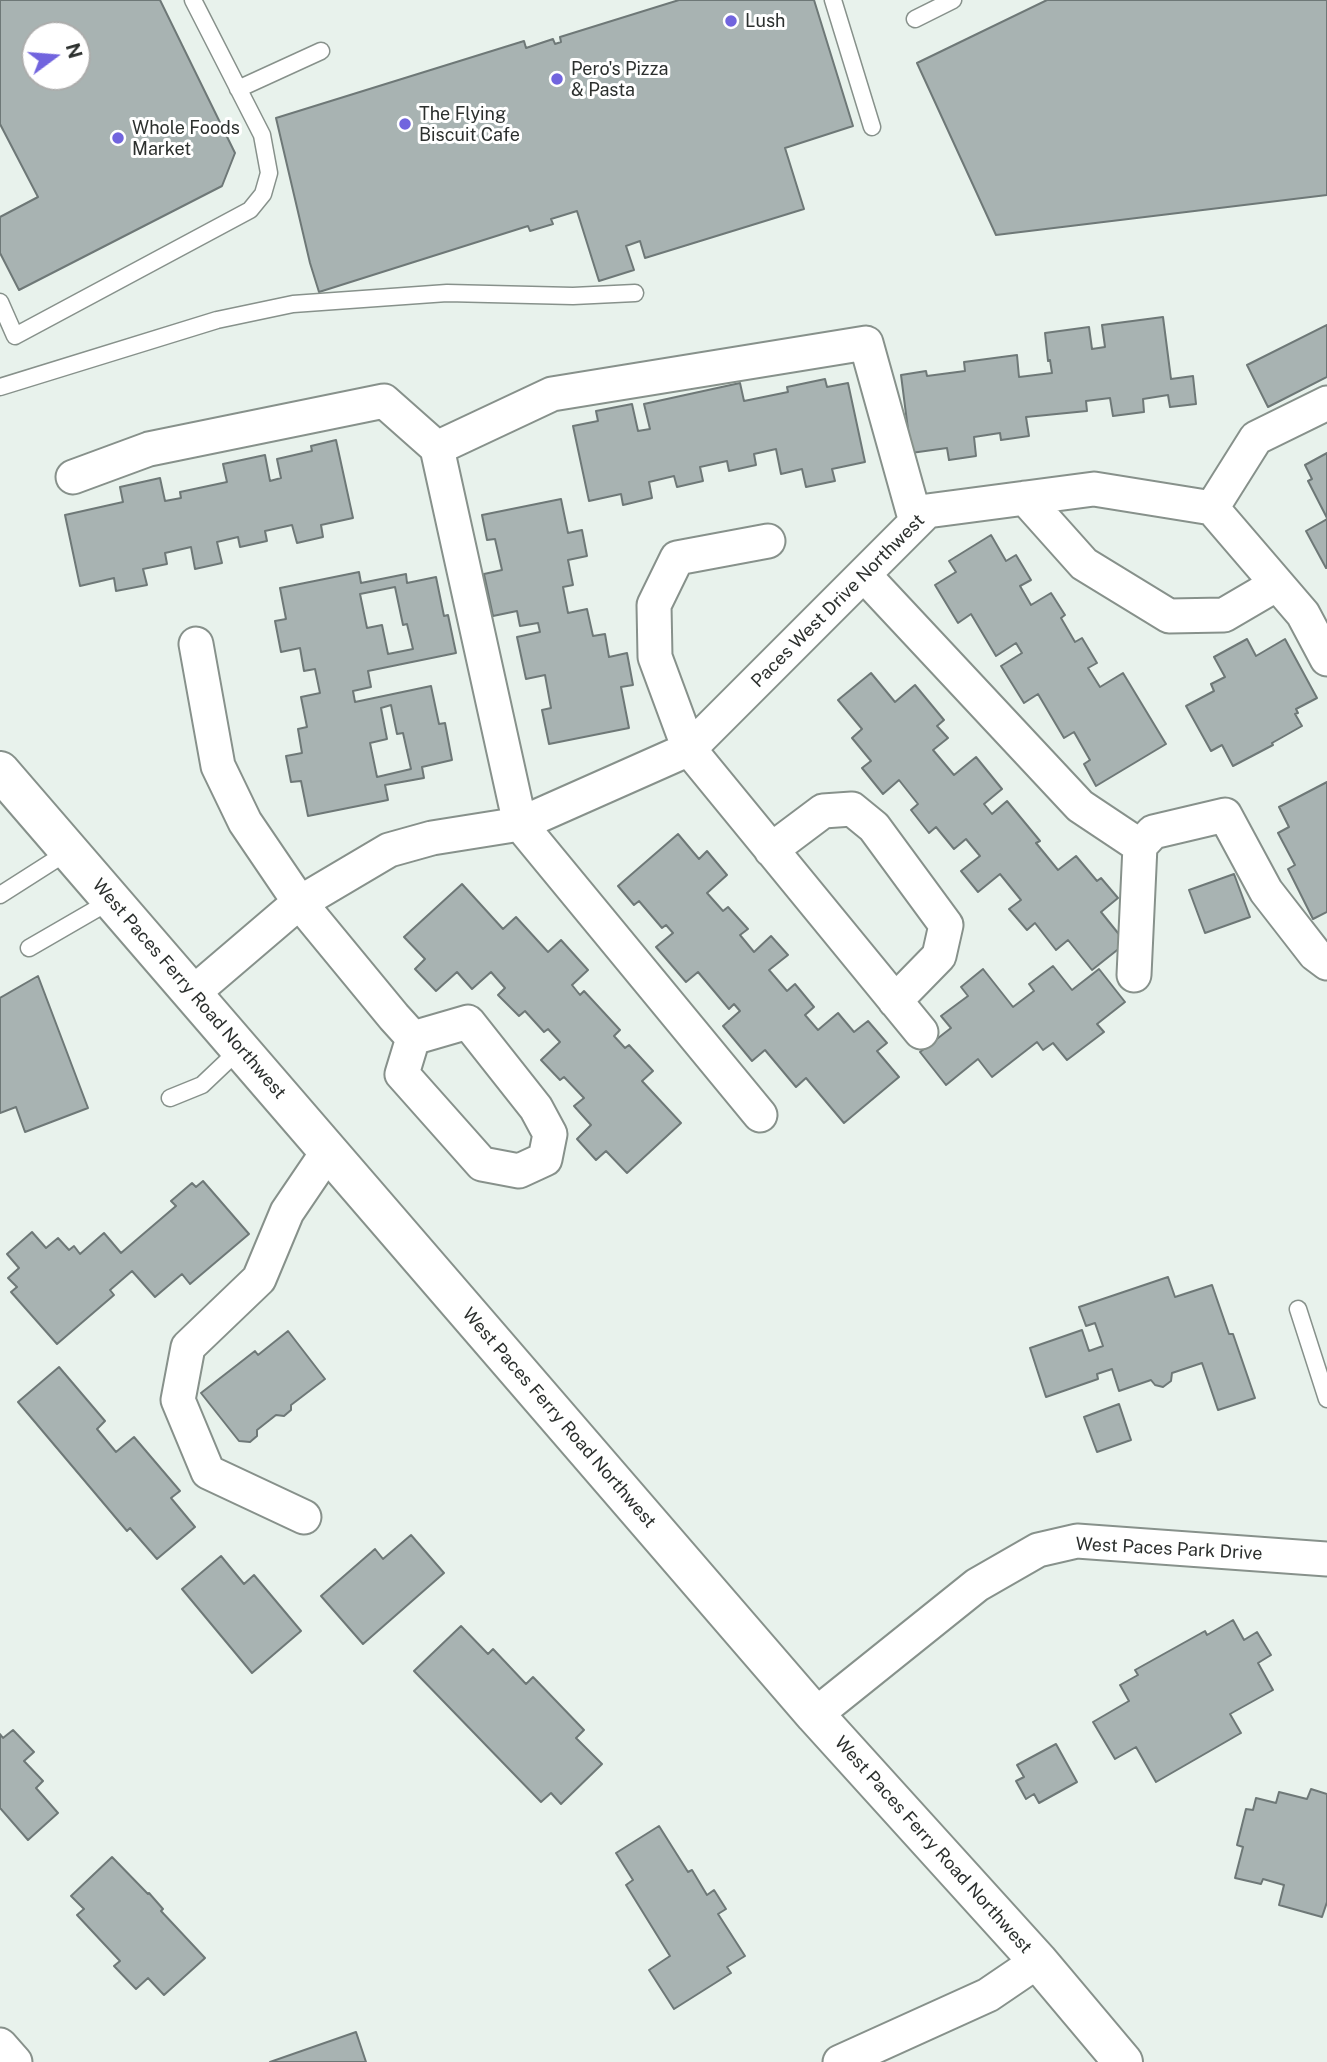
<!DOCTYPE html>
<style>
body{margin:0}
#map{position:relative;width:1327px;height:2062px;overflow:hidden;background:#e8f2ec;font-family:"Public Sans",sans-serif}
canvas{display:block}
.north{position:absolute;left:21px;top:21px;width:70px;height:70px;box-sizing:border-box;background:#fff;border:2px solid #abacab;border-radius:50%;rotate:74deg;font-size:19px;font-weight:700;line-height:28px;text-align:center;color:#2c302e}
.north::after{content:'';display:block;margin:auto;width:24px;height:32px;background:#7164de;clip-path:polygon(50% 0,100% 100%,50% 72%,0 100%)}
</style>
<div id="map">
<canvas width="1327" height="2062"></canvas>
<div class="north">N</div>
</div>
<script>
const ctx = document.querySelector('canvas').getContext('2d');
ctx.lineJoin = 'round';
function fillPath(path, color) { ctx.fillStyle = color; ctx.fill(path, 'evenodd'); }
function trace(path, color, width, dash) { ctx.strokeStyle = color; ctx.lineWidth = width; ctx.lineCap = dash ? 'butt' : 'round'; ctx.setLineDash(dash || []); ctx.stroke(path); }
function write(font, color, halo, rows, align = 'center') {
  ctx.font = font + ' "Public Sans",sans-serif'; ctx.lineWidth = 6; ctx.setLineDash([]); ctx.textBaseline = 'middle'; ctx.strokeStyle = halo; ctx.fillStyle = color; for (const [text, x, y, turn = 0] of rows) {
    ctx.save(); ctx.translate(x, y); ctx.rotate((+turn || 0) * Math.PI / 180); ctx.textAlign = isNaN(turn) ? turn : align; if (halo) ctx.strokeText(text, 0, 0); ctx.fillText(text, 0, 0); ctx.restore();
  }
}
const building = new Path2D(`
 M0,0H160L235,153L222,186L19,290L0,253V217L38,197L0,124ZM35,35H77V77H35Z
 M679,0H814L853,126L785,148L804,209L645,258L640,241L626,246L634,270L599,281L577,211L551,219L553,224L530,231L528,226L319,292L310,263L276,118L524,41L526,48L553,39L555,44L561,42L560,37Z
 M1047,0H1327V195L996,235L917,63Z
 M1163,317L1171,379L1193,376L1196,404L1170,407L1168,395L1143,399L1144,412L1113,416L1110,398L1086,401L1087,411L1026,417L1029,436L1001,440L1000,433L974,437L976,456L949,460L947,448L911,453L901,375L926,371L927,376L965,371L964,362L1017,355L1019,377L1052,373L1050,360L1048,361L1045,333L1089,327L1092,349L1105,347L1102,325Z
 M1327,325V377L1268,407L1247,365Z
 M825,379L827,387L848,383L865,462L832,469L835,481L806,487L802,469L781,474L776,449L754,454L756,465L729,471L727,461L700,467L703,481L677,487L674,476L649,482L652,498L623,505L621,494L589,501L573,426L598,421L596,411L632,404L638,431L650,429L644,404L740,383L744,401L788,392L787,387Z
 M336,440L353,518L321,525L323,537L297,543L292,525L265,531L267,541L240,547L238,537L217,542L222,563L195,569L191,547L165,553L167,564L143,569L147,585L116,591L114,578L80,586L65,515L123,502L120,487L160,478L165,501L181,498L180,492L227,482L223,464L265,455L270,481L281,478L277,459L312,451L311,446Z
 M1327,453V518L1308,481L1312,479L1305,465Z
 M561,499L568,533L582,530L587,556L568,560L573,585L563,587L568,613L587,609L593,636L605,634L609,657L627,653L633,685L621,687L629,728L549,744L542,710L551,708L545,675L526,679L517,637L540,632L538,623L520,626L517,611L493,616L484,574L502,570L495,539L487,540L482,515Z
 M1327,519V568H1326L1306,531Z
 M991,535L1006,561L1016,555L1031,580L1020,586L1031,605L1051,593L1065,615L1061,618L1075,642L1082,638L1097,663L1088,668L1100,687L1123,673L1166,744L1096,786L1084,764L1090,760L1074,732L1064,738L1038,694L1024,703L1001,666L1022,653L1016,643L996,656L971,614L958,623L935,585L956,572L949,561Z
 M359,572L361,583L406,574L407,583L436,577L444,616L448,615L456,653L368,671L371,687L353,691L355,702L431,686L439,724L445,723L452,760L422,767L424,778L385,785L388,800L308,816L301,781L291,782L286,756L302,753L298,729L307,727L301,697L320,693L315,669L304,671L300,648L281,652L275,621L286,619L280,588ZM395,587L403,625L407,624L413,649L388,654L382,625L367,628L360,594ZM391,705L397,734L403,733L411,769L377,777L370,743L387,739L381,708Z
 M1247,639L1256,656L1285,639L1317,698L1296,709L1298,713L1295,714L1302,726L1272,743L1273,745L1233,766L1222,745L1211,751L1186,706L1214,691L1211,684L1225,677L1214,657Z
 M871,673L895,702L915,685L944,720L937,726L948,738L933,750L954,775L976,757L1002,789L984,804L992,814L1007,801L1040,841L1036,843L1058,870L1076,856L1097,881L1101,878L1118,898L1101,912L1126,943L1092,970L1068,940L1056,950L1035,923L1027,930L1009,909L1021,900L1000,874L978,892L961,871L980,856L966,839L954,849L936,827L929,833L911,810L918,804L899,780L883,794L862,768L871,761L852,738L862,729L838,700Z
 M1327,782V912L1313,919L1288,869L1295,865L1278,833L1289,827L1279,807Z
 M678,834L699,859L707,851L727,875L707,893L723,911L728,907L748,929L740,935L754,952L771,936L788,955L769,970L787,991L795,984L814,1007L805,1015L818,1030L838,1013L854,1032L868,1021L887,1043L877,1051L899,1077L844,1123L806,1078L796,1087L765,1050L752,1061L723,1026L740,1011L734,1004L729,1009L698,972L686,982L656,947L673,933L666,925L662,928L639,901L634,905L618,886Z
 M1234,874L1250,917L1205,933L1189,890Z
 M462,884L503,929L516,917L548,952L561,940L588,970L572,985L580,995L584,991L620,1030L614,1036L625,1048L629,1045L653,1071L642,1081L681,1123L627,1173L606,1151L596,1160L577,1139L591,1125L574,1106L584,1098L564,1077L560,1080L541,1060L560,1042L548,1029L544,1032L525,1011L519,1016L498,995L505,988L491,972L472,989L457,972L436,991L415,969L425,959L404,937Z
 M1053,966L1072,990L1099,969L1125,1002L1097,1024L1104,1032L1067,1060L1053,1043L1043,1050L1037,1042L992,1077L978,1059L946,1085L920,1052L951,1028L941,1016L968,996L961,987L983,969L1013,1007L1034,991L1029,984Z
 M38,976L88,1108L25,1132L16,1107L0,1113V998Z
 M203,1181L249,1234L190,1284L182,1274L155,1297L132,1271L110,1290L114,1295L57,1344L11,1292L17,1287L8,1278L19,1268L7,1254L32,1232L46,1248L58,1238L69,1250L74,1246L80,1254L104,1233L121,1253L176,1206L171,1201L192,1183L196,1187Z
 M1168,1277L1175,1297L1212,1285L1229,1334H1233L1255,1398L1218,1410L1202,1363L1172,1373L1171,1381L1163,1387L1155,1385L1151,1380L1119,1391L1112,1369L1097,1374L1098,1379L1046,1397L1030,1348L1082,1330L1089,1351L1103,1346L1095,1323L1086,1326L1079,1307Z
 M288,1331L325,1379L291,1405V1410L284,1416L276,1415L257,1430V1436L250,1442L239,1441L201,1393L255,1351L258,1355Z
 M59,1367L105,1421L97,1429L116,1452L134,1437L180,1491L171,1498L195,1527L157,1559L130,1528L127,1531L18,1402Z
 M1119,1404L1131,1440L1097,1452L1084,1417Z
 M411,1535L444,1573L363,1644L321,1596L375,1549L383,1559Z
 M221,1556L244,1584L254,1575L301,1631L252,1673L182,1589Z
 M1233,1620L1244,1640L1257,1632L1271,1655L1258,1663L1273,1690L1230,1714L1241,1733L1156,1782L1136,1747L1115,1759L1093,1722L1129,1701L1120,1685L1138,1675L1135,1670L1205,1631L1207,1635Z
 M461,1626L488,1654L493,1649L526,1684L533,1677L584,1730L576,1738L602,1764L561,1804L551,1793L541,1802L414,1671Z
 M13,1730L34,1752L24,1761L43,1781L36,1788L58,1813L28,1840L0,1808V1734L3,1738Z
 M1056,1744L1077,1782L1039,1803L1034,1794L1026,1799L1016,1781L1024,1777L1017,1765Z
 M1311,1789L1327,1794V1902L1322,1917L1279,1905L1284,1885L1263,1879L1261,1884L1235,1878L1243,1847L1237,1845L1246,1809L1253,1810L1256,1798L1276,1803L1279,1792L1307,1799Z
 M659,1826L688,1872L692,1870L707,1895L714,1890L726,1909L718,1914L745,1956L727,1967L731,1973L674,2009L649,1970L670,1956L626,1885L633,1880L616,1853Z
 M112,1857L148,1894L149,1893L163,1909L161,1911L205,1958L164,1995L148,1978L136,1989L114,1966L120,1961L77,1915L84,1909L71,1896Z
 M356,2032L366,2062H270Z`);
fillPath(building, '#a8b3b2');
trace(building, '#6e7877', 2);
const lane = new Path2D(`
 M833,0L872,127
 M915,19L953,0
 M238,89L321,51
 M0,302L15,336L250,210L263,194L269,173L262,135L193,0
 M0,387L217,320L293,304L447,293L573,296L635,293
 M0,895L69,851
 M29,948L112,900
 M170,1098L202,1085L241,1048
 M1298,1309L1327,1399`);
const street = new Path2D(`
 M73,477L149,449L384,401L437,448
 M1025,498L1084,564L1169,616L1224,615L1277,584
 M1212,508L1256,438L1327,403
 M768,541L677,558L654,605L655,657L689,749L921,1032
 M864,575L1080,806L1140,846
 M196,644L218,766L245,822L300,903L394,1017L413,1038L402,1074L482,1164L519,1171L545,1159L550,1134L536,1108L468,1022L413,1038
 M771,850L823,811L852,809L874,827L946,925L939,956L895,1001
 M1134,975L1140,846L1153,832L1225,815L1266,891L1315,954L1327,963
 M193,993L296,905L389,850L432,838L520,824L689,749L927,511L1094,489L1212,508L1303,614L1327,659
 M760,1115L520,824L437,448L552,394L866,343L916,522
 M304,1517L208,1472L178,1400L188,1347L259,1279L287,1212L329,1150
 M815,1715L977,1585L1038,1550L1077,1541L1327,1559
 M0,2045L15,2062
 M840,2062L988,1995L1038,1961`);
const secondary = new Path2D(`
 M0,771L815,1715L1038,1961L1123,2062`);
trace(lane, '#87918b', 19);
trace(street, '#87918b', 37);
trace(secondary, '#87918b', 42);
trace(lane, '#fff', 16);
trace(street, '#fff', 33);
trace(secondary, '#fff', 38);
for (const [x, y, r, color] of [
 [731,21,7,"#7164de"],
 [557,79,7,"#7164de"],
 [405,124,7,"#7164de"],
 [118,138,7,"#7164de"]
]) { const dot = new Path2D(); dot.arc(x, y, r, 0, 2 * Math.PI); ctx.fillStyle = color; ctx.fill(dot); trace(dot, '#fff', 2.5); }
write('18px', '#2c302e', '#fff', [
 ["Lush",745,21],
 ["Pero's Pizza",571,69],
 ["& Pasta",571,90],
 ["The Flying",419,114],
 ["Biscuit Cafe",419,135],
 ["Whole Foods",132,128],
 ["Market",132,149]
], 'left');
write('18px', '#2c302e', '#fff', [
 ["Paces West Drive Northwest",838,601,-45],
 ["West Paces Ferry Road Northwest",189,989,49],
 ["West Paces Ferry Road Northwest",559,1418,49],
 ["West Paces Park Drive",1169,1549,3],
 ["West Paces Ferry Road Northwest",933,1845,48]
]);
</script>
